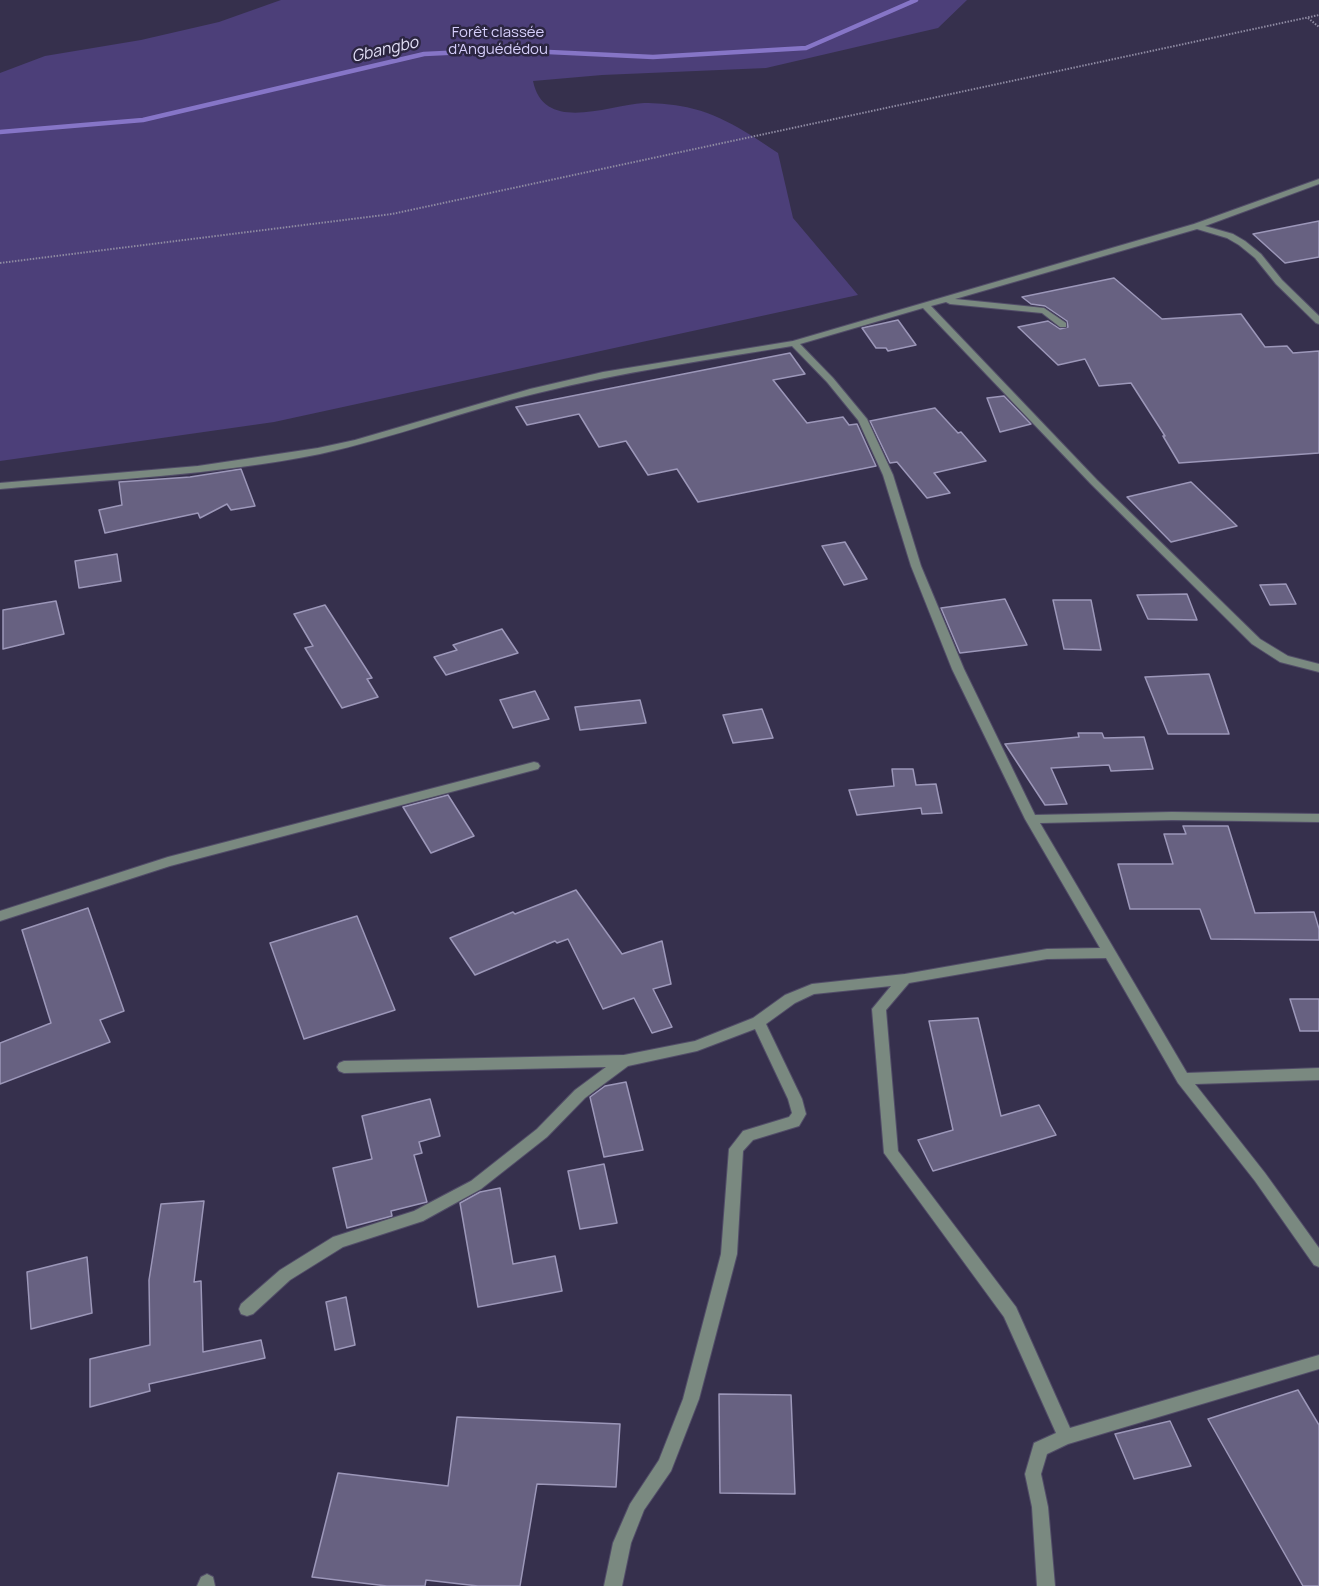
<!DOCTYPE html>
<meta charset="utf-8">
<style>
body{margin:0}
canvas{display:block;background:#36304d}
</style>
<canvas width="1319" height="1586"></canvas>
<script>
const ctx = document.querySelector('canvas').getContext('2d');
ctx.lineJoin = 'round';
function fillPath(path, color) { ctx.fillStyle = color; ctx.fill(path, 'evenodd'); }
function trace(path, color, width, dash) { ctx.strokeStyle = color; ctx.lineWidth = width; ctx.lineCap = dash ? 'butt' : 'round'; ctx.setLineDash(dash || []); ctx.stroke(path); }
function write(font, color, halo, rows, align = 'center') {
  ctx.font = font + ' Manrope,sans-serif'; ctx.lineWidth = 5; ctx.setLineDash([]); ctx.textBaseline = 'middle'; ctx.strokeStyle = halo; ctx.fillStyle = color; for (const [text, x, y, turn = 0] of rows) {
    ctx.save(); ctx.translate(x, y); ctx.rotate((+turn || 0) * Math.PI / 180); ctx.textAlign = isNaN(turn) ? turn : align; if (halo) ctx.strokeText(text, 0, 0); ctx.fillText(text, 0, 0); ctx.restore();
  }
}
fillPath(new Path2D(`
 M281,0H967L938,28L766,68L602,75L533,81C544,134 608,105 644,103C655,103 669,104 680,106C718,112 748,133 778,153L793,218L858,295L274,422L0,461V73L45,56L141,40L219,22Z`), '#4c3f79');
trace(new Path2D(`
 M0,132L143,120L424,54L507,50L653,57L806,48L916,0`), '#8675c7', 4.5);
const building = new Path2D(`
 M1319,221V257L1285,263L1253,234Z
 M1114,278L1162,319L1241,314L1265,347L1287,346L1293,353L1319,351V453L1179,463L1163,436H1165L1131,383L1099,386L1085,359L1058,365L1018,327L1048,321L1060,329L1068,327L1067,321L1045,306L1031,304L1022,297Z
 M898,320L916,345L888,351L886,348H876L862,328Z
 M790,353L805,374L773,380L807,423L843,417L849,425L857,424L876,466L698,502L677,469L648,475L626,441L599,447L579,414L527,425L516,407Z
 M1004,396L1031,424L1000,432L987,398Z
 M935,408L958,433L961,432L986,461L934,473L950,493L927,498L897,462L890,463L870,421Z
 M241,469L255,506L231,510L227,504L200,518L198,513L105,533L99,510L122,505L119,482L190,477Z
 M1191,482L1237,526L1171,542L1127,497Z
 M845,542L867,579L844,585L822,546Z
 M117,554L121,581L79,588L75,561Z
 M1286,584L1296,604L1270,605L1260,585Z
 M1187,594L1197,620L1148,619L1137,595Z
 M1005,599L1027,645L960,653L941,608Z
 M1053,600H1091L1101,650L1064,649Z
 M56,601L64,634L3,649V610Z
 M325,605L372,678L367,679L378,697L342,708L305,648L313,646L294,614Z
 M502,629L518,653L446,675L434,657L457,650L453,645Z
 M1209,674L1229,734H1168L1145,677Z
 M535,691L549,719L513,728L500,700Z
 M640,700L646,723L580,730L575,707Z
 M762,709L773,738L733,743L723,715Z
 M1078,733H1102L1104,738L1144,737L1153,769L1111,771L1109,765L1051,768L1067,804L1045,805L1005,744L1079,737Z
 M892,769H913L916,785L936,784L942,813L922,814L921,808L857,815L849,790L894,786Z
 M448,795L474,836L431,853L403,807Z
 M1183,826H1228L1255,913L1314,912L1319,929V940L1211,939L1200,909H1130L1118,864H1173L1164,834H1186Z
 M576,890L622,954L662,941L671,984L653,989L672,1027L652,1033L634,998L603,1009L568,939L557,943L555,941L475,975L450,938L513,912L515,914Z
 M88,908L124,1011L100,1020L110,1042L0,1084V1043L51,1023L22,930Z
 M357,916L395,1010L304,1039L270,943Z
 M1290,999H1319V1031H1300Z
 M978,1018L1001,1116L1039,1105L1056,1135L933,1171L918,1140L953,1130L929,1021Z
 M626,1082L643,1150L604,1157L590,1097L605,1086Z
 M430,1099L440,1136L419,1142L422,1153L414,1155L427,1202L391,1211L392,1216L347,1228L333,1168L372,1159L362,1116Z
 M604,1164L617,1223L580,1229L568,1171Z
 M500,1188L513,1264L555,1256L562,1291L478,1307L460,1203L480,1192Z
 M204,1201L194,1282L201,1281L203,1352L261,1340L265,1358L149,1384L150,1391L90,1407V1359L150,1345L149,1280L161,1204Z
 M87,1257L92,1313L31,1329L27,1272Z
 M346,1297L355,1345L335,1350L326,1302Z
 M1298,1390L1319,1425V1586H1303L1208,1419Z
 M719,1394L791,1395L795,1494L720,1493Z
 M457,1417L620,1424L616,1487L537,1484L520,1586H478L426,1580L425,1586H387L312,1577L338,1473L448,1486Z
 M1170,1421L1191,1466L1134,1479L1115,1434Z`);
fillPath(building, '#676181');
trace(building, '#9c97b9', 1.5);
const minor = new Path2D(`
 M1319,179V184L1205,226L1233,234L1245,241L1261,254L1282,280L1319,316V324L1316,323L1276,284L1255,258L1239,245L1227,238L1197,229L955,299L1044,308L1066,323V327H1060L1042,313L950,304L946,302L931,306L1097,480L1260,639L1288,656L1319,664V672L1280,662L1252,644L1091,484L923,308L800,344L833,378L867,419L893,475L921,566L964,669L1035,815L1172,812L1319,814V822L1172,820L1040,823L1187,1073L1319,1068V1080L1195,1084L1265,1173L1319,1248V1267L1314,1265L1255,1181L1178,1083L1106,958L1047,959L909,983L886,1010L898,1151L1016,1307L1070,1428L1319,1355V1369L1068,1444L1047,1454L1041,1474L1048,1507L1055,1586H1037L1032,1507L1025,1474L1034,1443L1056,1433L1004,1317L884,1153L872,1009L891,986L814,994L795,1003L766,1024L802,1099L806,1114L799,1126L753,1140L743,1151L737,1254L699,1399L671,1471L644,1510L631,1543L622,1586H604L613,1543L630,1504L659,1460L683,1399L721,1254L729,1149L743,1131L789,1117L792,1113L788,1099L755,1029L697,1051L628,1066L585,1098L547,1137L481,1189L423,1221L343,1247L290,1280L253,1314L247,1316L241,1314L239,1309L241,1304L280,1270L333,1237L414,1211L471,1181L537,1129L575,1090L606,1067L344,1073L339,1071L337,1067L339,1063L344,1061L624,1055L695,1041L753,1018L785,995L812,984L905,974L1047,949L1100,948L1025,819L952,669L911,566L883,475L858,420L827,382L792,346C707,360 622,372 538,393C465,410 394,438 320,454C215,475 106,480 0,489V483L198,466L318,448L355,440L530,389L603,372L793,341L1194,224Z
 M534,762L538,763L540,766L538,769L170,866L0,921V911L168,857Z
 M207,1574L213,1577L215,1586H197L201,1577Z`);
trace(minor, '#524d68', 2);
trace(new Path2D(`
 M1308,18L1319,27
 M0,263L392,214L1319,15`), '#8e8aa2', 2, [1.5, 1.5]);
fillPath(minor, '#7a8980');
write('15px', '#d5cefa', '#2c2642', [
 ["Forêt classée",498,33],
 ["d’Anguédédou",498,50]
]);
write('italic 16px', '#e2dff6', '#2c2642', [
 ["Gbangbo",385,50,-13]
]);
</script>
